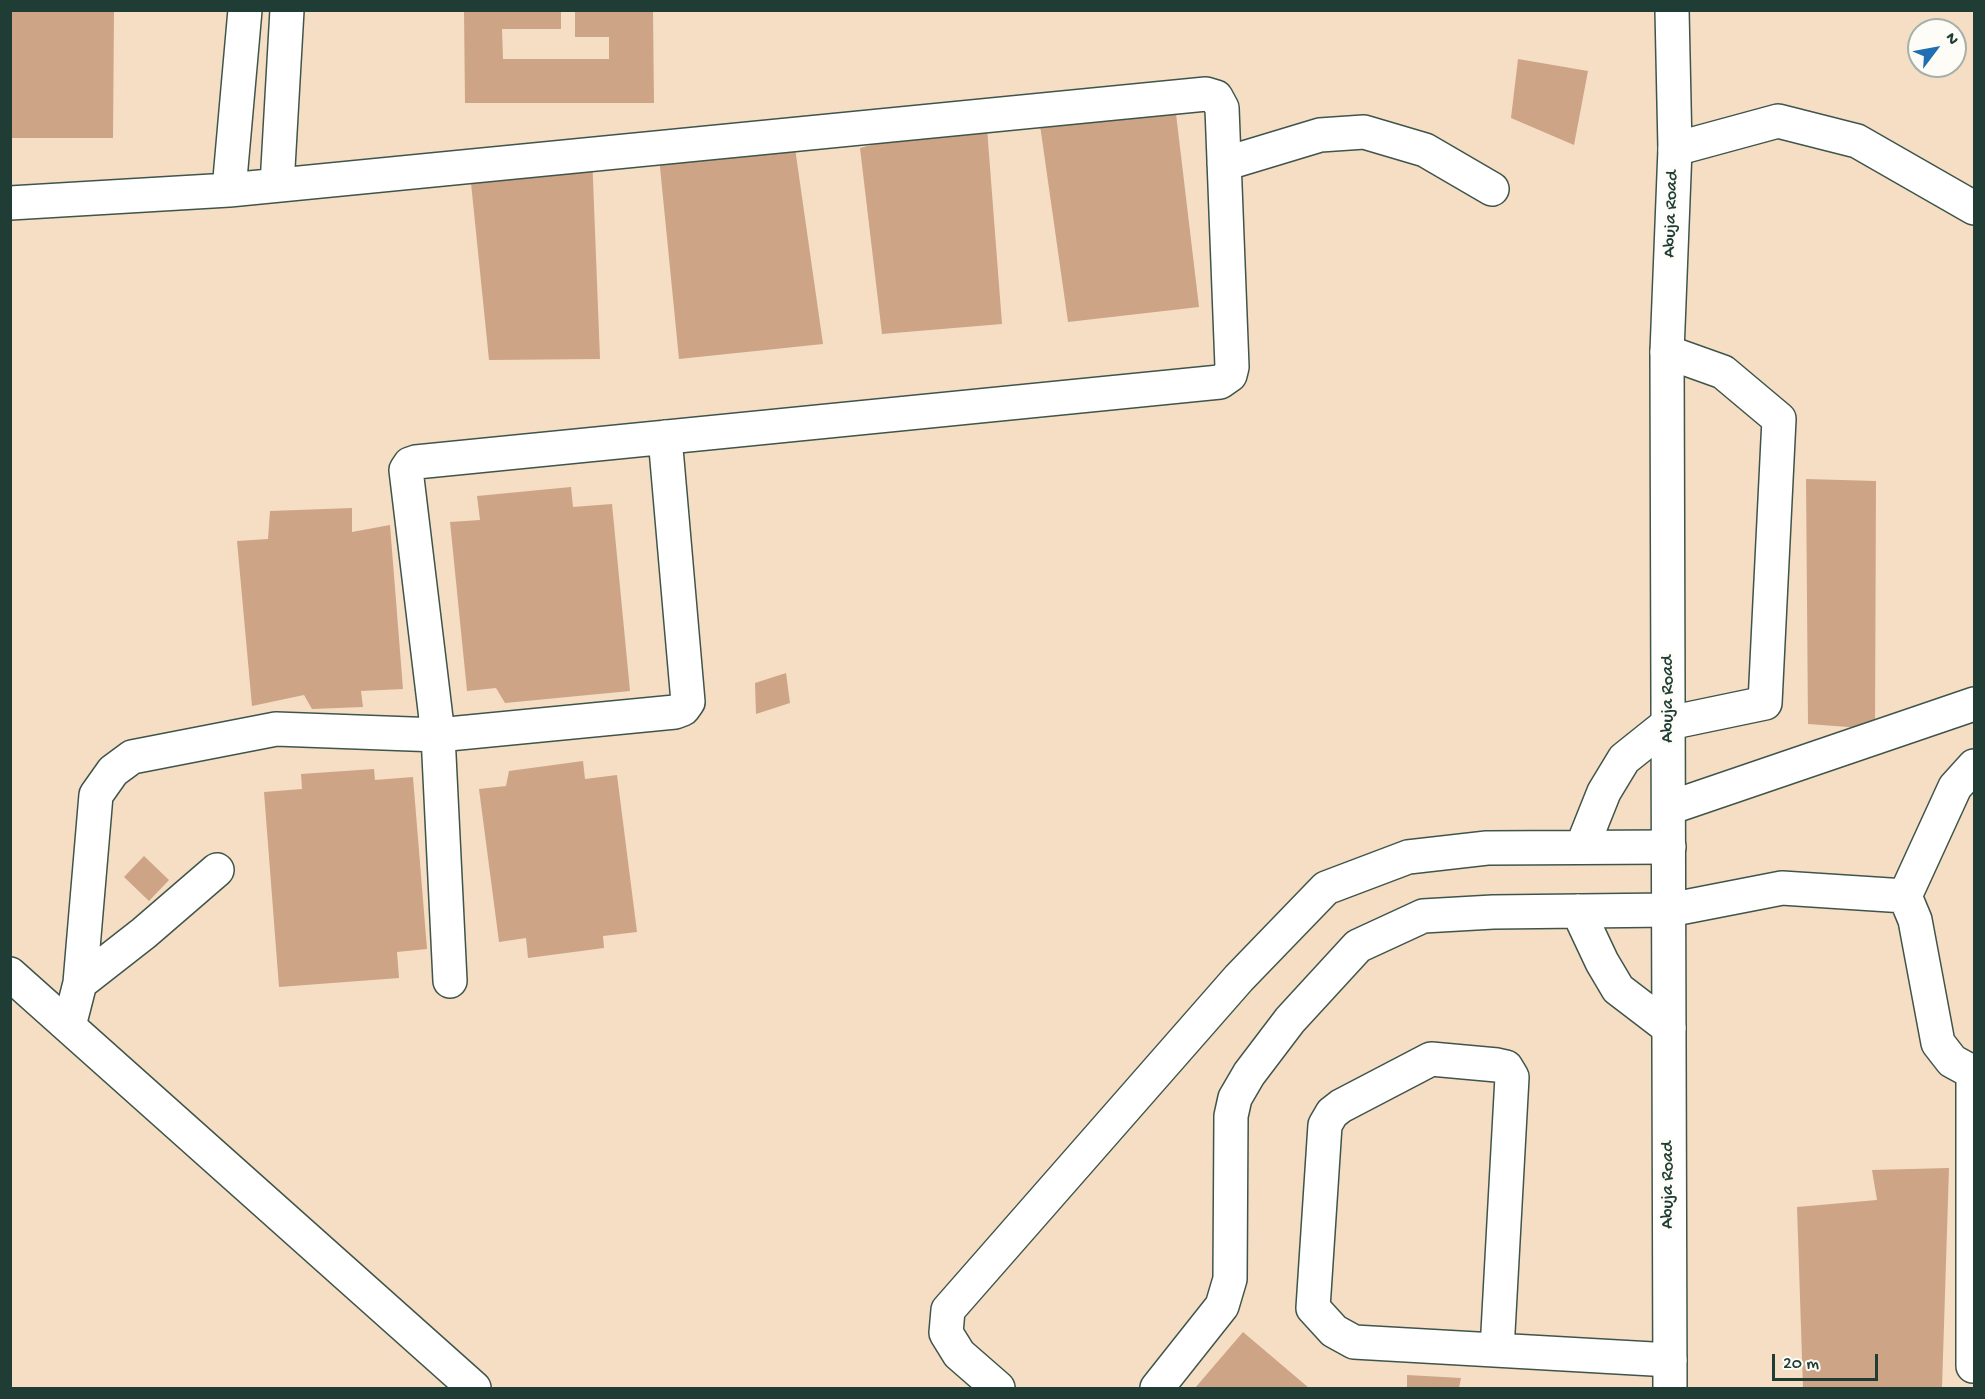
<!DOCTYPE html>
<style>
body{margin:0}
#map{position:relative;width:1985px;height:1399px;overflow:hidden;background:#f5dec4;font-family:"Gochi Hand",sans-serif}
canvas{display:block}
.frame{position:absolute;inset:0;border:12px solid #1f3d34;pointer-events:none}
.north{position:absolute;left:1907px;top:18px;width:60px;height:60px;box-sizing:border-box;background:#fdfcf7;border:2px solid #a4b0a9;border-radius:50%;rotate:58deg;font-size:16px;font-weight:700;line-height:24px;text-align:center;color:#1f3d34}
.north::after{content:'';display:block;margin:auto;width:21px;height:27px;background:#1f6fb2;clip-path:polygon(50% 0,100% 100%,50% 72%,0 100%)}
.scale{position:absolute;left:1772px;top:1354px;width:106px;height:27px;box-sizing:border-box;border:3px solid #1f3d34;border-top:0;padding-left:8px;font-size:18px;line-height:21px;white-space:nowrap;color:#1f3d34;-webkit-text-stroke:4px #fdfcf7;paint-order:stroke}
</style>
<div id="map">
<canvas width="1985" height="1399"></canvas>
<div class="frame"></div>
<div class="north">N</div>
<div class="scale">20 m</div>
</div>
<script>
const ctx = document.querySelector('canvas').getContext('2d');
ctx.lineJoin = 'round';
function fillPath(path, color) { ctx.fillStyle = color; ctx.fill(path, 'evenodd'); }
function trace(path, color, width, dash) { ctx.strokeStyle = color; ctx.lineWidth = width; ctx.lineCap = dash ? 'butt' : 'round'; ctx.setLineDash(dash || []); ctx.stroke(path); }
function write(font, color, halo, rows, align = 'center') {
  ctx.font = font + ' "Gochi Hand",sans-serif'; ctx.lineWidth = 6; ctx.setLineDash([]); ctx.textBaseline = 'middle'; ctx.strokeStyle = halo; ctx.fillStyle = color; for (const [text, x, y, turn = 0] of rows) {
    ctx.save(); ctx.translate(x, y); ctx.rotate((+turn || 0) * Math.PI / 180); ctx.textAlign = isNaN(turn) ? turn : align; if (halo) ctx.strokeText(text, 0, 0); ctx.fillText(text, 0, 0); ctx.restore();
  }
}
fillPath(new Path2D(`
 M10,10H114L113,138H10Z
 M464,10H561V29H502L503,59H609V37H575V10H653L654,103H465Z
 M1518,59L1588,71L1574,145L1511,118Z
 M1174,97L1199,307L1068,322L1038,111Z
 M986,115L1002,324L882,334L860,148Z
 M793,134L823,344L679,359L658,147Z
 M592,154L600,359L489,360L471,183Z
 M1806,479L1876,481L1875,729L1808,724Z
 M571,487L573,507L612,504L630,691L505,703L496,688L467,691L450,522L480,520L477,496Z
 M352,508V532L390,525L403,689L361,691L363,707L312,709L304,695L252,706L237,541L268,539L270,511Z
 M786,673L790,703L756,714L755,683Z
 M583,761L585,779L617,775L637,932L603,936L604,948L528,958L526,938L499,942L479,789L506,786L509,771Z
 M374,769L375,780L413,777L427,949L397,952L399,978L279,987L264,792L302,789L301,774Z
 M144,856L169,880L149,901L124,877Z
 M1949,1168L1942,1388H1803L1797,1207L1877,1200L1872,1170Z
 M1243,1332L1309,1388H1195Z
 M1407,1375L1461,1378L1459,1388H1407Z`), '#cda486');
const minor = new Path2D(`
 M1675,149L1778,121L1857,141L1974,208
 M1224,164L1320,135L1364,132L1425,150L1492,189
 M277,185L287,10
 M229,190L245,10
 M10,203L229,190L1206,94L1216,97L1222,108L1232,367L1230,375L1220,382L416,462L410,464L406,470L438,735L450,981
 M1974,766L1955,787L1905,896L1915,920L1938,1043L1952,1061L1974,1073
 M1669,808L1974,704
 M1582,847L1604,792L1624,759L1669,723L1765,703L1779,419L1723,372L1667,352
 M1578,911L1602,962L1618,989L1669,1028
 M80,983L144,933L217,870
 M69,1026L80,983L96,795L113,771L132,757L276,729L438,735L675,712L683,709L688,702L665,437
 M1497,1350L1512,1077L1506,1067L1497,1065L1431,1059L1341,1106L1332,1113L1325,1125L1313,1308L1334,1331L1354,1342L1670,1360
 M1973,1366V1073
 M998,1388L959,1354L946,1333L948,1310L1239,978L1326,888L1408,857L1487,848L1669,847
 M1157,1388L1222,1306L1230,1279L1231,1116L1235,1098L1249,1074L1290,1020L1358,946L1423,916L1493,912L1669,910L1782,888L1905,896`);
const major = new Path2D(`
 M10,974L474,1388
 M1670,1388L1667,352L1675,149L1672,10`);
trace(minor, '#3f554a', 36);
trace(major, '#3f554a', 36);
trace(minor, '#fff', 33);
trace(major, '#fff', 33);
write('18px', '#1f3d34', '#fdfcf7', [
 ["Abuja Road",1672,214,-88],
 ["Abuja Road",1669,699,-90],
 ["Abuja Road",1669,1185,-90]
]);
</script>
